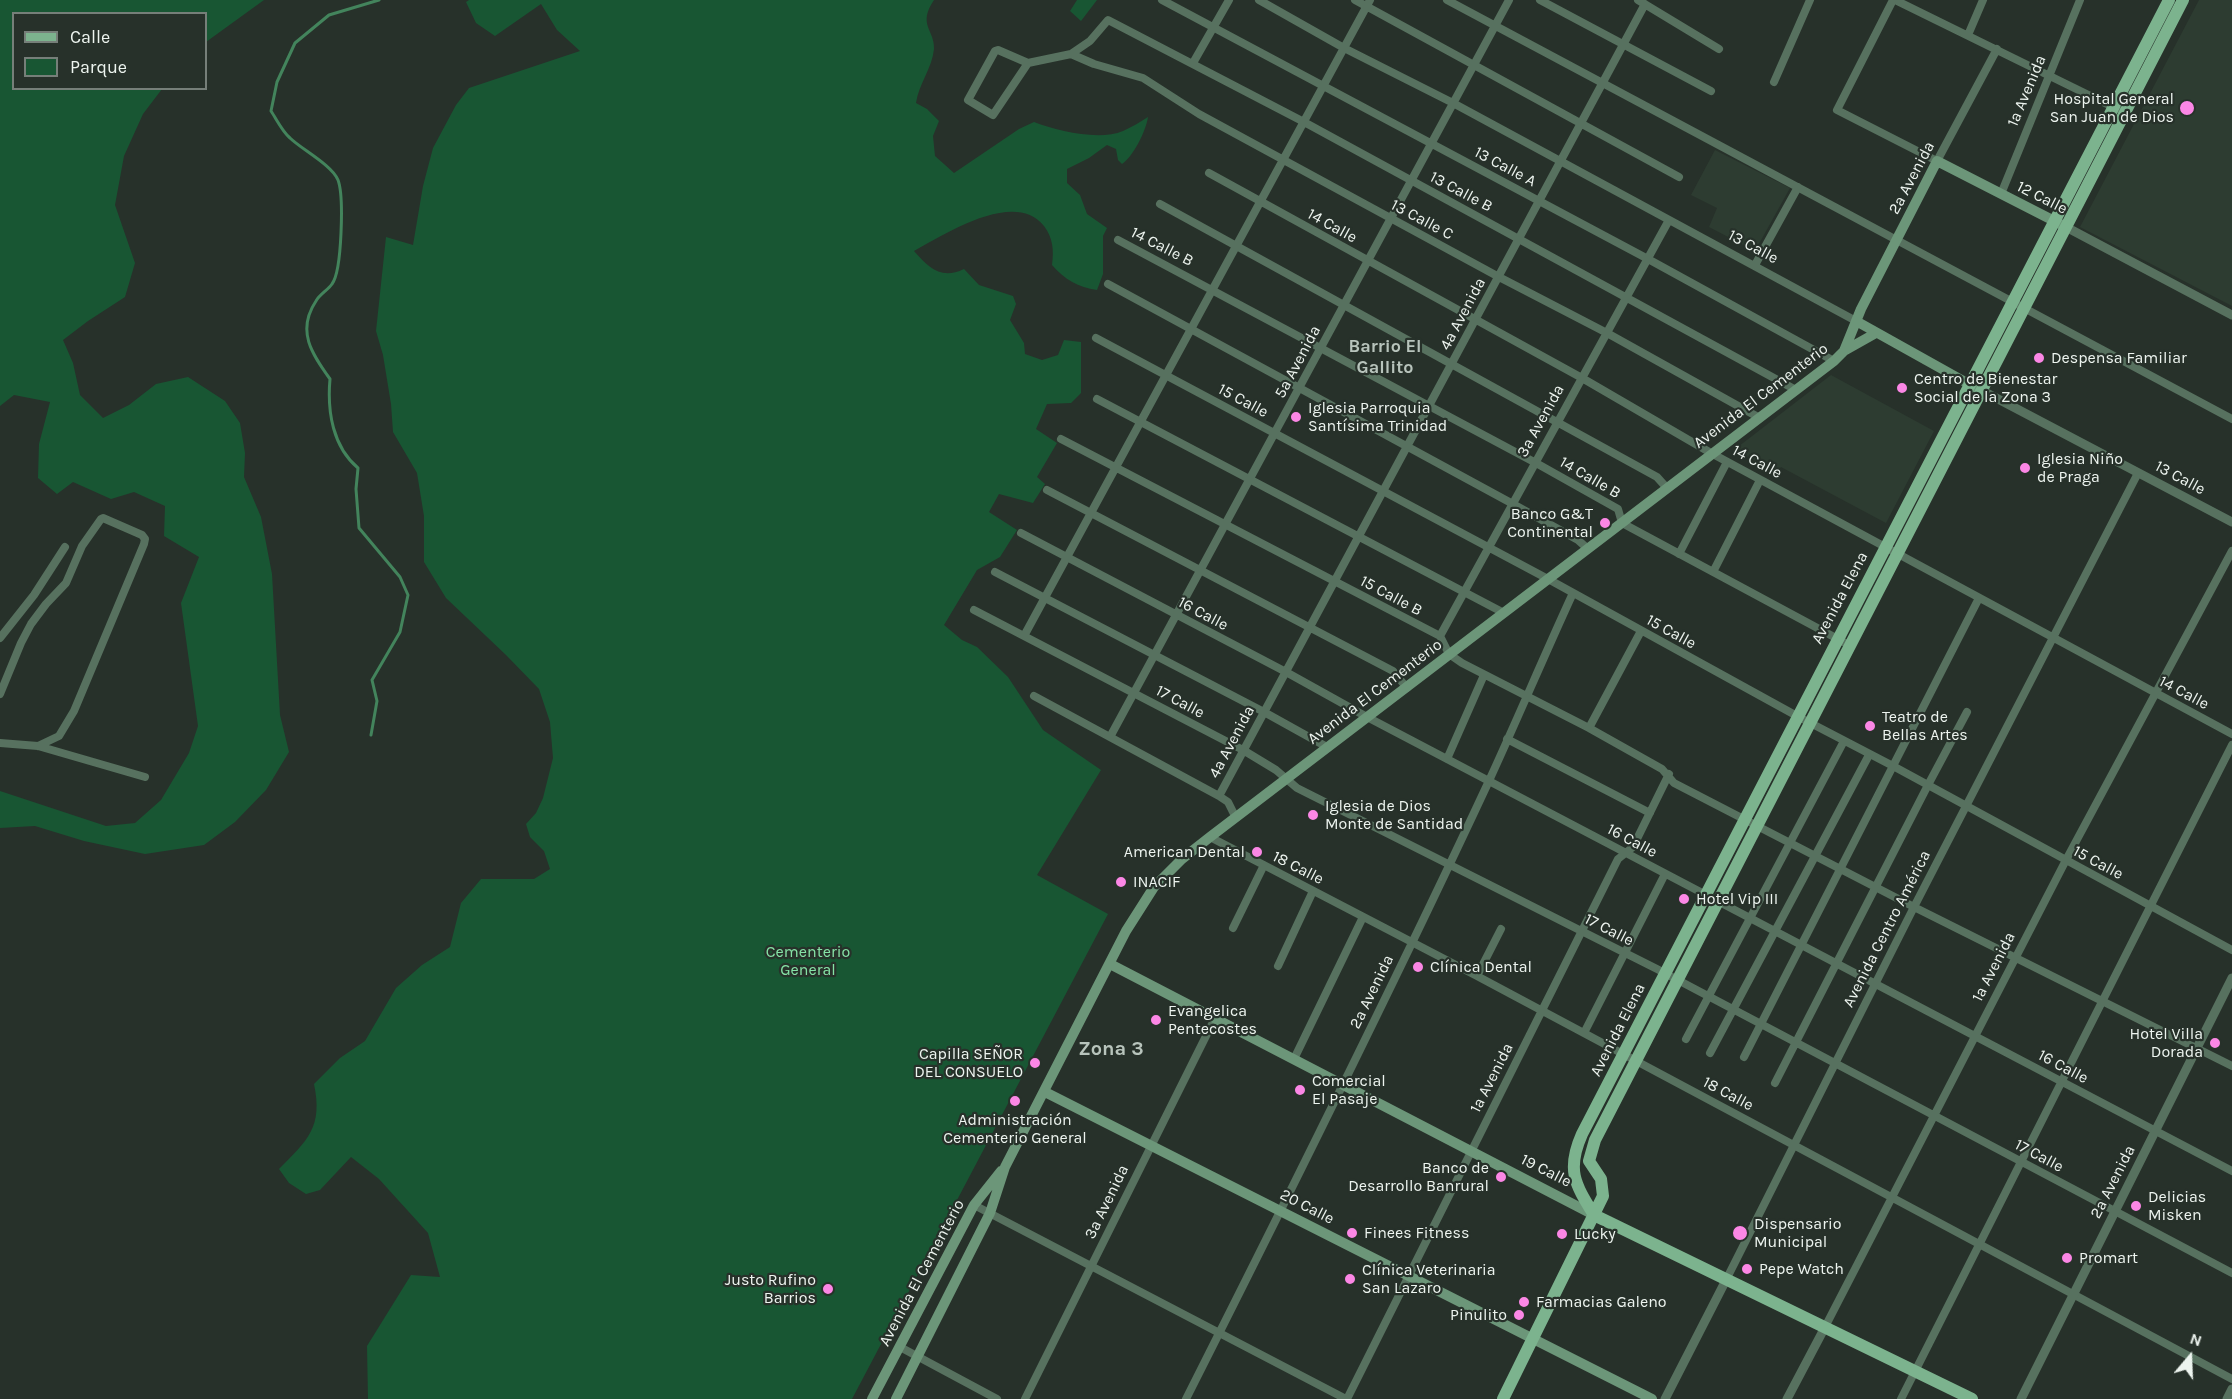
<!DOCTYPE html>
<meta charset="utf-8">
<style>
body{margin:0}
#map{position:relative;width:2232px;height:1399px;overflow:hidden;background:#27312a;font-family:Karla,sans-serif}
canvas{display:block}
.legend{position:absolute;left:12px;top:12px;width:195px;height:78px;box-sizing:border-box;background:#27312a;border:2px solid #767f79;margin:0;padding:8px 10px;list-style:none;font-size:18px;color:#edf4ef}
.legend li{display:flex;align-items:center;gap:12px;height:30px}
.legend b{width:30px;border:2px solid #767f79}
.north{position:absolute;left:2160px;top:1327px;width:60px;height:60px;-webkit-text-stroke:4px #27312a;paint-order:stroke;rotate:19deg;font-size:16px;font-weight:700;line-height:24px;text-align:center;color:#edf4ef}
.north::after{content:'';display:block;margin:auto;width:21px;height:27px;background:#edf4ef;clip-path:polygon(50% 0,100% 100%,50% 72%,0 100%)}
</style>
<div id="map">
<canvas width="2232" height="1399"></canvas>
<ul class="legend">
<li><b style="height:8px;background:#7cb38e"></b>Calle</li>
<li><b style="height:16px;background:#185633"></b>Parque</li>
</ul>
<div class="north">N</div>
</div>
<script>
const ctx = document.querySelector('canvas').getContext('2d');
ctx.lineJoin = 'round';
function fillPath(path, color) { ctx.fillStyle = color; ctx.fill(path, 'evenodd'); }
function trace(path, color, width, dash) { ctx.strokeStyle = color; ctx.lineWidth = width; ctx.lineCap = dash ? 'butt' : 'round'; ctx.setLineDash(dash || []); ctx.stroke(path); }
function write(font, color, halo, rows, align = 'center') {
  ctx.font = font + ' Karla,sans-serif'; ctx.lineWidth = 4.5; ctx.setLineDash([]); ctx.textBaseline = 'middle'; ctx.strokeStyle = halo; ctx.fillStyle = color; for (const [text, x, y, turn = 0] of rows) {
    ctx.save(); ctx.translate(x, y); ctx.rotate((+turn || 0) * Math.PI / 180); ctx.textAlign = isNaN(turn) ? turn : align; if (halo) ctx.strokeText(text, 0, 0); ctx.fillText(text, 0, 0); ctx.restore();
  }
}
fillPath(new Path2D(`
 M2199,0H2232V306L2080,227Z
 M1715,150L1790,188L1755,251L1709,227L1717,208L1691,195Z
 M1831,375L1934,431L1886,523L1781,467L1778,471L1775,472L1734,450Z`), '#2d3c31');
fillPath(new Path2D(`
 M0,0H264L206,42V14H14V88L162,89L143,114L124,156L115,205L135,263L125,297L88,321L63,340L73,363L80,395L103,418L129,405L156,384L188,377L225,401L240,423L245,453L244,477L261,517L272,574L280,715L289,752L266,790L235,822L204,845L145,854L84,841L35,826L0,828V791L106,826L135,823L161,800L189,753L198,726L181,603L199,557L164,536L165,506L134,492L111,499L73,482L57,494L38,478L39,444L50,402L14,395L0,406Z
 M469,0H934C917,25 935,30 934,49C932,69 919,83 916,103L927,109L939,121L933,136L935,156L954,173L1019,129L1034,122C1058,131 1099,141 1123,131C1132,127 1140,122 1148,117C1146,131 1133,157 1122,164L1118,160L1116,149L1107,145L1089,158L1067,169V183L1080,195L1087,214L1107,228L1103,236V274L1097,290C1078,287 1065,280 1052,265C1054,250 1053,238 1044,226C1015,189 945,234 914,251C929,268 941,280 964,269L979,285L1013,296L1016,304L1010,320L1024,343L1025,354L1042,360L1058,355L1064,340L1081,342V393L1071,403L1047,404L1036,429L1057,443L1037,477L1045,484L1033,503L999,494L989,512L1017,530L1000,557L977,570L944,625L962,640L977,647L1008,677L1043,730L1101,770L1037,875L1108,914L852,1399H368L367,1346L411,1275L440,1277L428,1233L379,1179L351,1157L320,1190L306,1194L289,1183L279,1169C308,1140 323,1127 314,1084L340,1058L365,1041L396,988L422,965L450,947L461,903L481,879H534L550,869L544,851L530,837L526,824L536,813L543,798L553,758L550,722L539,689L506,655L446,598L424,562V516L417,473L393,432L391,404L383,355L376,331L386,237L413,245L423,186L433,148L456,105L469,88L580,51L557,30L541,4L495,36L476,23L466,2Z
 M1077,0H1097L1081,21L1070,11Z`), '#185633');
trace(new Path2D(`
 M371,735L377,701L372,680L400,632L408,595L400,577L359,528L356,489L358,468C333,447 327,412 330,379C312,354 296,331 316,301C320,294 328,290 332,284C342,271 344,196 338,180C332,165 301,149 290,138C282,131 277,120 271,111L277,82L295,43L329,15L379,0`), '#43845c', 3);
trace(new Path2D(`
 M1162,0L1648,259L1834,361
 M1259,0L1344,48L1453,103L1856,321
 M1355,0L1679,177
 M1447,0L2232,419
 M1540,0L1711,91
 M1638,0L1719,49
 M1893,0L1837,110L1937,161L1997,49
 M1895,0L2117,109
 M1968,35L1983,0
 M1071,54L1094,64L1143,78L1199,114L1499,277L1607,333L1758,417
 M1028,63L998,50L995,51L968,100L993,115L1028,63L1071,54L1090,41L1108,20L1304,122L1796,390
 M1193,63L1229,0
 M1774,82L1810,0
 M1209,173L1582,378L1711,453L2232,734
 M2001,194L2080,0
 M1160,204L1657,477L1666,487
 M1118,240L1536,463L1618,509L1622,523L1849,645
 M1755,265L1798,187
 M1108,284L1513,504L1578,540L1588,549
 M1096,338L1548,579L1797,716L1893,766L2232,950
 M1097,399L1504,613
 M1061,439L1440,636L1449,654L1462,663L1589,728L1662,769L1674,783L1914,907L2232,1066
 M1047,490L1393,671L1407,688
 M1021,533L1286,672L1367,717L2232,1171
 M1679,554L1727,462
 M995,572L1264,712L1327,747
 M1713,572L1760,480
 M974,610L1243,750L1276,770L1297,788L1657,969L2232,1273
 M1024,636L1370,0
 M1440,636L1669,220
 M0,638L34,595L65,547
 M0,694L21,643L31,624L46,604L66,583L82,546L101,519L103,518L142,535L145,539L144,544L74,711L59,736L38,746
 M1034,696L1219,796L1228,802L1236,818
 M1589,728L1641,631
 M1110,737L1509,0
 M1507,739L1650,813
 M0,743L38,746L145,777
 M1447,759L1484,675
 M1219,796L1645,4
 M1210,837L1477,976L2232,1379
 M1233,928L1264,865
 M1278,966L1313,891
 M1477,976L1501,929
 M1584,1033L1665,874
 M1686,1039L1844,741
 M1710,1053L1869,755
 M1744,1057L1979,598
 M1294,1059L1363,917
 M1775,1083L1928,785L1967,712
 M974,1205L1346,1399
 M1726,1280L1914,907L2138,473
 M1824,1329L2066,860L2232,551
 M900,1347L997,1399
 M1025,1399L1215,1018
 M1186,1399C1289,1195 1391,991 1488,783C1517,720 1544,656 1573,593
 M1347,1399L1618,859L1633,847L1669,774
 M1901,1399L2232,745`), '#57715f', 8);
trace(new Path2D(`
 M2066,227L2232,315
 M1981,390L2232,522
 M1665,1399L1726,1280
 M1787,1399L1824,1329
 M2021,1399L2232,978
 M2227,1399L2232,1389`), '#57715f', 9);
trace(new Path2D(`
 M1856,321L1976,388
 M1844,351L1876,333
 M1110,964L1594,1215
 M1045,1092L1652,1399
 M872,1399L974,1205L1001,1171
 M896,1399L990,1213L1005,1167L1126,931L1154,887L1182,859L1210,837L1834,361L1844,351L1861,309L1937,161L2066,227`), '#6c9679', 10);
trace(new Path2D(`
 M1594,1215C1575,1184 1566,1170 1582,1134L2169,0
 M1594,1215L1972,1399
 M1503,1399L1603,1196L1601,1179L1589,1161L1595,1140L2183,0`), '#7cb38e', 12);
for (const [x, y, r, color] of [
 [2187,108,8,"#fb87e5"],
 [2039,358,6,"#fb87e5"],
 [1902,388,6,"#fb87e5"],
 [1296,417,6,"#fb87e5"],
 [2025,468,6,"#fb87e5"],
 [1605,523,6,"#fb87e5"],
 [1870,726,6,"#fb87e5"],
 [1313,815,6,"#fb87e5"],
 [1257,852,6,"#fb87e5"],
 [1121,882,6,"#fb87e5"],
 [1684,899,6,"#fb87e5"],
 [1418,967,6,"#fb87e5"],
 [1156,1020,6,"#fb87e5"],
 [2215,1043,6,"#fb87e5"],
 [1035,1063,6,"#fb87e5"],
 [1300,1090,6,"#fb87e5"],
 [1015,1101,6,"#fb87e5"],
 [1501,1177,6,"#fb87e5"],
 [2136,1206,6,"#fb87e5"],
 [1352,1233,6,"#fb87e5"],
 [1740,1233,8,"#fb87e5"],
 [1562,1234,6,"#fb87e5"],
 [2067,1258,6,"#fb87e5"],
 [1747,1269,6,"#fb87e5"],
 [1350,1279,6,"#fb87e5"],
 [828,1289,6,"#fb87e5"],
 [1524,1302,6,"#fb87e5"],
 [1519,1315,6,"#fb87e5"]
]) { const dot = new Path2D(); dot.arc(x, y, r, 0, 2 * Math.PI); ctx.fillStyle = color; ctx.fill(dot); trace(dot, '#27312a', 2); }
write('16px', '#edf4ef', '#27312a', [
 ["1a Avenida",2027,91,-67],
 ["13 Calle A",1505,167,28],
 ["2a Avenida",1912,178,-62],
 ["13 Calle B",1461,192,28],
 ["12 Calle",2042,198,27],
 ["13 Calle C",1422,220,28],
 ["14 Calle",1332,226,29],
 ["14 Calle B",1162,247,27],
 ["13 Calle",1753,247,28],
 ["4a Avenida",1463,314,-62],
 ["5a Avenida",1298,362,-62],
 ["Avenida El Cementerio",1761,396,-37],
 ["15 Calle",1243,401,28],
 ["3a Avenida",1541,421,-61],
 ["14 Calle",1757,462,28],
 ["14 Calle B",1590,478,30],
 ["13 Calle",2180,478,28],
 ["15 Calle B",1391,596,28],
 ["Avenida Elena",1840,598,-62],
 ["16 Calle",1203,614,28],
 ["15 Calle",1671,632,29],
 ["Avenida El Cementerio",1375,692,-37],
 ["14 Calle",2184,693,28],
 ["17 Calle",1180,702,28],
 ["4a Avenida",1232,742,-62],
 ["16 Calle",1632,841,28],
 ["15 Calle",2098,863,28],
 ["18 Calle",1298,868,27],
 ["Avenida Centro América",1887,929,-63],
 ["17 Calle",1609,930,27],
 ["1a Avenida",1994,967,-63],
 ["2a Avenida",1372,992,-64],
 ["Avenida Elena",1618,1030,-63],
 ["16 Calle",2063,1067,28],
 ["1a Avenida",1492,1078,-63],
 ["18 Calle",1728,1094,28],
 ["17 Calle",2039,1156,28],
 ["19 Calle",1546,1171,27],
 ["2a Avenida",2113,1182,-63],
 ["3a Avenida",1107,1202,-64],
 ["20 Calle",1307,1207,27],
 ["Avenida El Cementerio",922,1273,-62]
]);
write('16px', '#edf4ef', '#27312a', [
 ["Hospital General",2174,99,"right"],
 ["San Juan de Dios",2174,117,"right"],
 ["Despensa Familiar",2051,358],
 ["Centro de Bienestar",1914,379],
 ["Social de la Zona 3",1914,397],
 ["Iglesia Parroquia",1308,408],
 ["Santísima Trinidad",1308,426],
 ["Iglesia Niño",2037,459],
 ["de Praga",2037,477],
 ["Banco G&T",1593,514,"right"],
 ["Continental",1593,532,"right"],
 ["Teatro de",1882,717],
 ["Bellas Artes",1882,735],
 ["Iglesia de Dios",1325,806],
 ["Monte de Santidad",1325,824],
 ["American Dental",1245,852,"right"],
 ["INACIF",1133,882],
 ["Hotel Vip III",1696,899],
 ["Clínica Dental",1430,967],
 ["Evangelica",1168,1011],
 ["Pentecostes",1168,1029],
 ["Hotel Villa",2203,1034,"right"],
 ["Dorada",2203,1052,"right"],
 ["Capilla SEÑOR",1023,1054,"right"],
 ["DEL CONSUELO",1023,1072,"right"],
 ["Comercial",1312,1081],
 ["El Pasaje",1312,1099],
 ["Administración",1015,1120,"center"],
 ["Cementerio General",1015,1138,"center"],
 ["Banco de",1489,1168,"right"],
 ["Desarrollo Banrural",1489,1186,"right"],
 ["Delicias",2148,1197],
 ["Misken",2148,1215],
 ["Dispensario",1754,1224],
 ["Municipal",1754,1242],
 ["Finees Fitness",1364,1233],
 ["Lucky",1574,1234],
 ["Promart",2079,1258],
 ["Pepe Watch",1759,1269],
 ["Clínica Veterinaria",1362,1270],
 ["San Lazaro",1362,1288],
 ["Justo Rufino",816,1280,"right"],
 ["Barrios",816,1298,"right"],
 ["Farmacias Galeno",1536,1302],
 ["Pinulito",1507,1315,"right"]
], 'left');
write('16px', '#86e2a6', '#27312a', [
 ["Cementerio",808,952],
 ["General",808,970]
]);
write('bold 18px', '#b8c4bc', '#27312a', [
 ["Barrio El",1385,347],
 ["Gallito",1385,368]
]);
write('bold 20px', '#b8c4bc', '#27312a', [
 ["Zona 3",1111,1049]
]);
</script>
